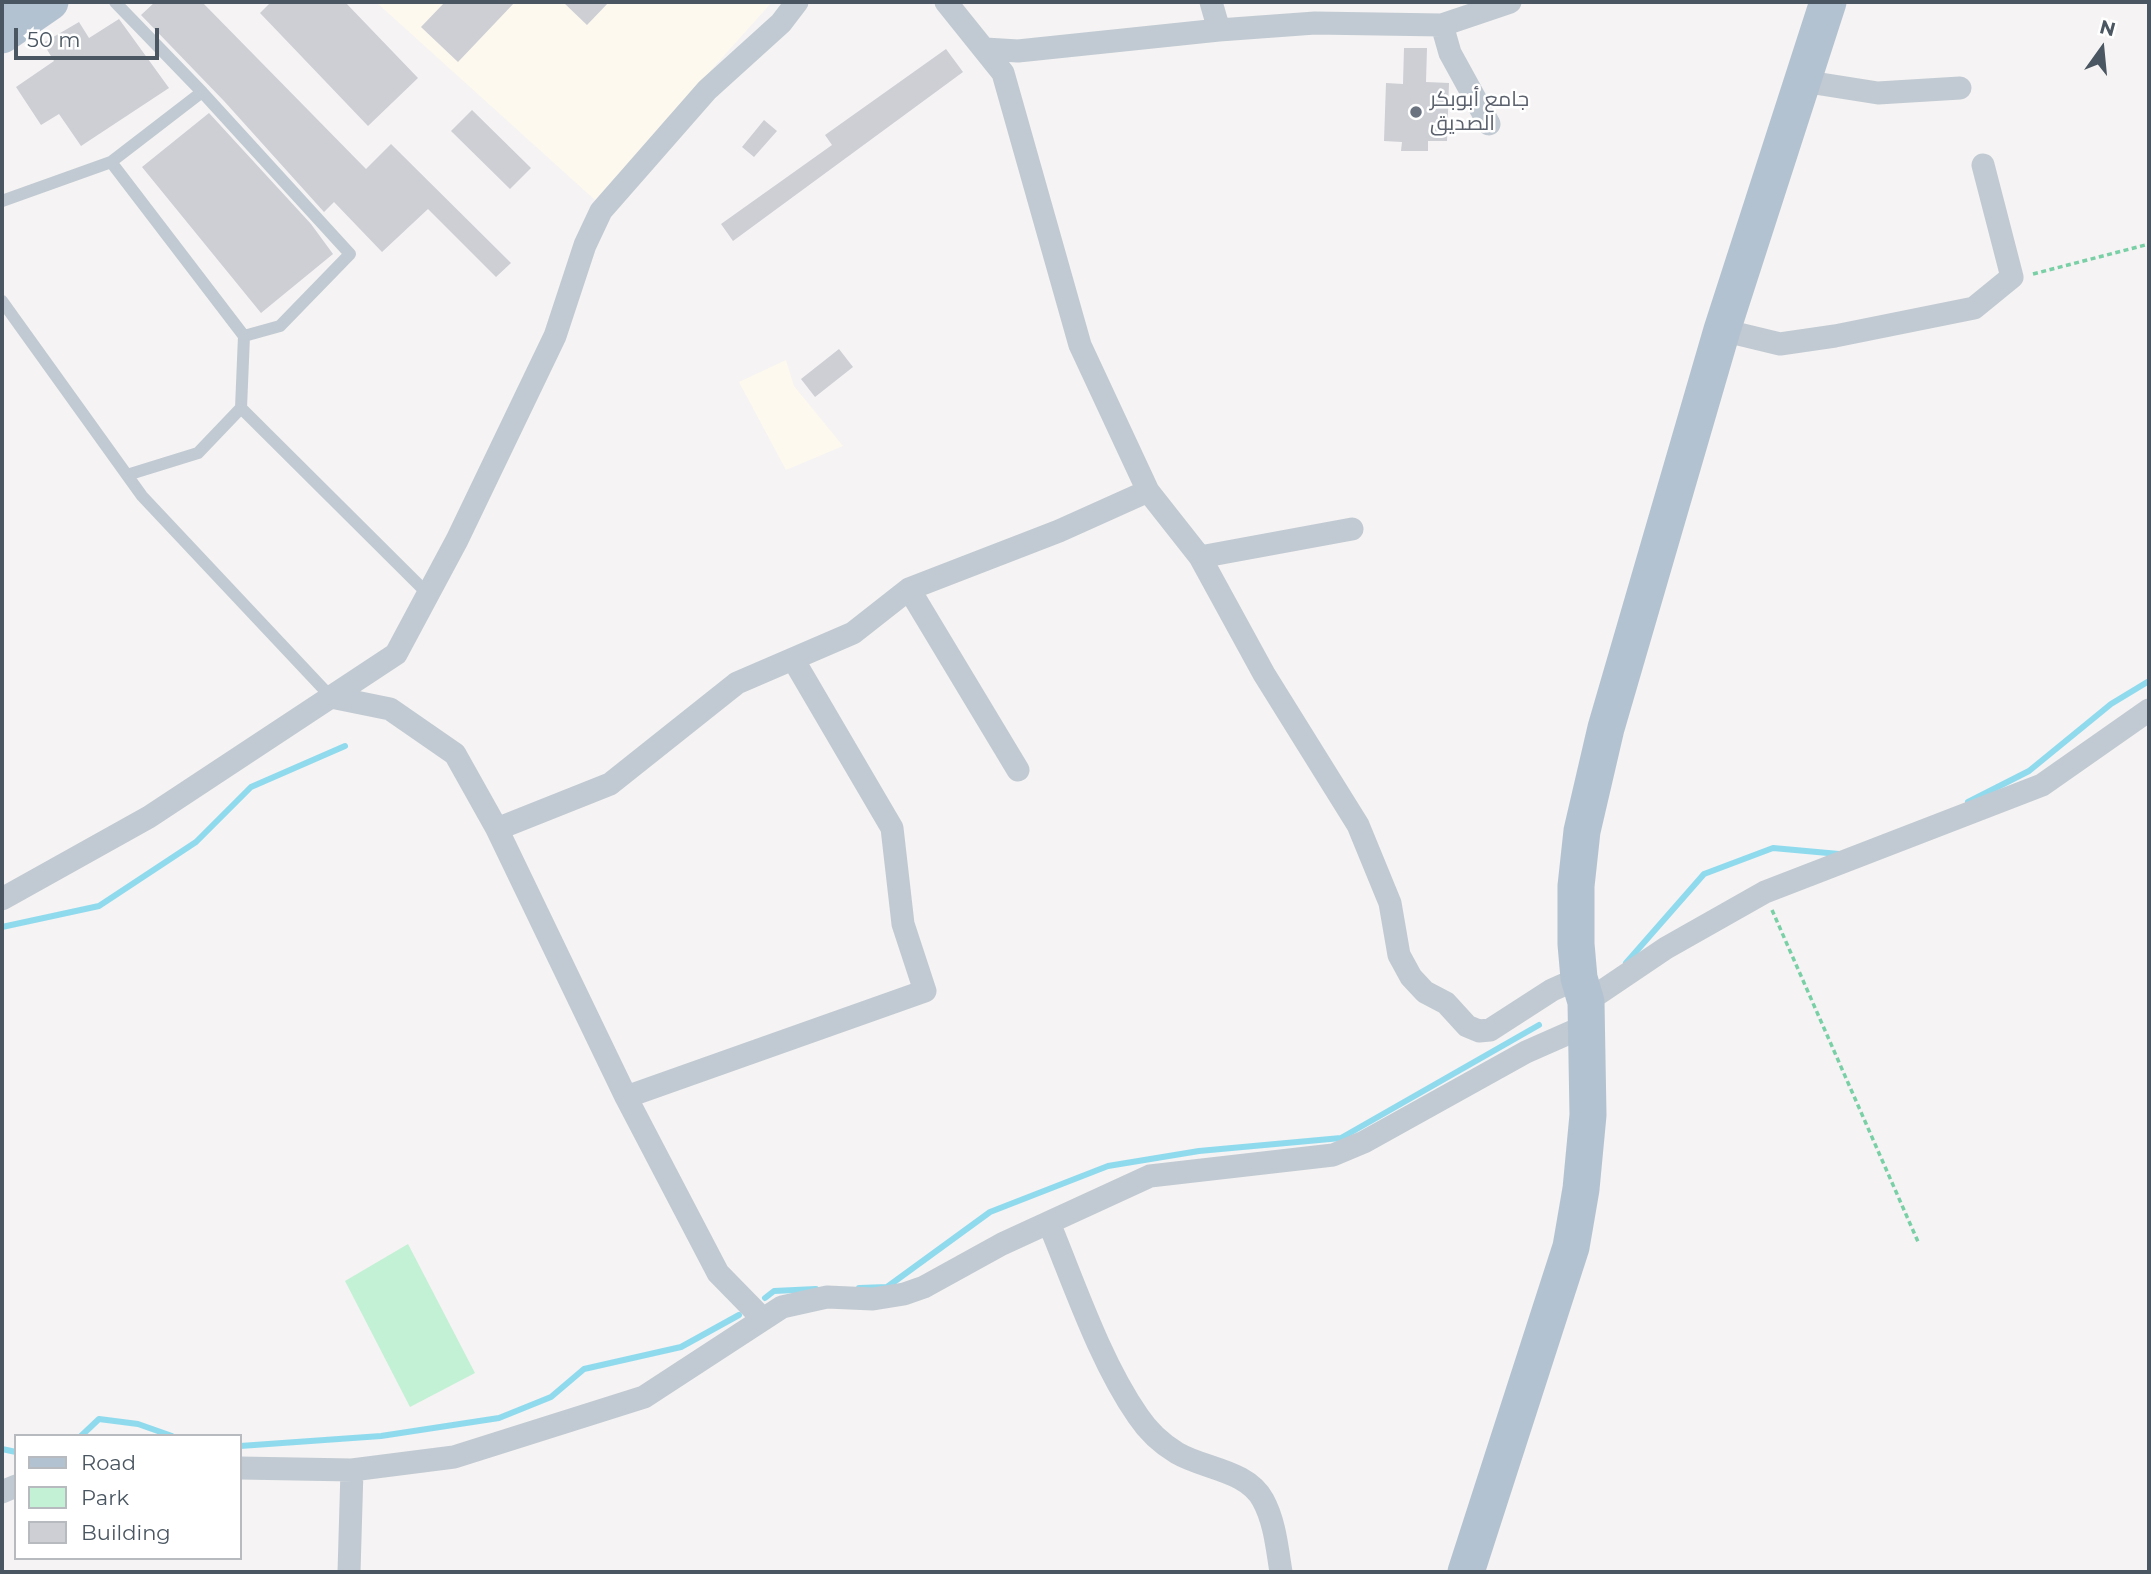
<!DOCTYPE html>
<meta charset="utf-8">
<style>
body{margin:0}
#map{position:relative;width:2151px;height:1574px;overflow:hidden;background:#f5f3f3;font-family:Montserrat,sans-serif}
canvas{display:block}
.frame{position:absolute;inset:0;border:4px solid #4a5661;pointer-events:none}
.legend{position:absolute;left:14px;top:1434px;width:228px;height:126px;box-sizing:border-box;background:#fff;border:2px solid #b7bbc0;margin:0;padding:9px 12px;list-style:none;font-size:21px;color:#4a5661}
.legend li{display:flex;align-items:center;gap:14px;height:35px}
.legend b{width:35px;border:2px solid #b7bbc0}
.north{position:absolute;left:2067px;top:14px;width:70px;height:70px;-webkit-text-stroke:5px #fff;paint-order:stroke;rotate:15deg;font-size:19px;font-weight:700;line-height:28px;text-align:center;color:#4a5661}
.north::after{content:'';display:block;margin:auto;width:24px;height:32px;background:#4a5661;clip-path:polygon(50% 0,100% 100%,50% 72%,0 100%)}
.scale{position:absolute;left:14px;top:28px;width:145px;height:32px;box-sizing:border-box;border:4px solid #4a5661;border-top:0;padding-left:9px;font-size:21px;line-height:24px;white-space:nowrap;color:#4a5661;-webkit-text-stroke:5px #fff;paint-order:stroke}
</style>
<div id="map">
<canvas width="2151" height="1574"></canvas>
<div class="frame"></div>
<ul class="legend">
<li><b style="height:9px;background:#b3c2d1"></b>Road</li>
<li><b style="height:19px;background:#c3f1d5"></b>Park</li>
<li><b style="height:19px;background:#cdcfd5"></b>Building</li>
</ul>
<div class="north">N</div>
<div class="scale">50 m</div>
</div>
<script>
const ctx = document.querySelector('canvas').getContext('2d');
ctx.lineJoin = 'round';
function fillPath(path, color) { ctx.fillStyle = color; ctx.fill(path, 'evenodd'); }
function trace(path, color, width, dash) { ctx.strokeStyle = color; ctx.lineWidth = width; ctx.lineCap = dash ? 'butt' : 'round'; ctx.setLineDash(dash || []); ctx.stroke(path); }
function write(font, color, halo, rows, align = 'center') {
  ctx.font = font + ' Montserrat,Cairo,sans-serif'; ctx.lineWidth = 5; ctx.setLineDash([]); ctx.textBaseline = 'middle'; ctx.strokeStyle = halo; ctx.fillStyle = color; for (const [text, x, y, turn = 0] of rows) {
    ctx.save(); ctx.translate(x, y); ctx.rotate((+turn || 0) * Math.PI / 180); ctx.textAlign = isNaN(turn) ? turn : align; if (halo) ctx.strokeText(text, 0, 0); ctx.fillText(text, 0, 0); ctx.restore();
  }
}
fillPath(new Path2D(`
 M376,2H772L595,200Z
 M786,360L794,386L843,446L786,470L739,382Z`), '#fdf9ef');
fillPath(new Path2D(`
 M408,1244L475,1373L410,1407L345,1281Z`), '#c3f1d5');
trace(new Path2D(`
 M1968,802L2029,771L2111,704L2149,681
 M2,927L99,906L196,842L251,787L345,746
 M1626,963L1704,874L1773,848L1839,854
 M859,1288L887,1287L990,1212L1108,1166L1199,1151L1341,1138L1539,1025
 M765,1298L774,1291L816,1289
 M81,1436L99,1419L138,1424L172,1436
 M240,1446L381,1436L499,1418L551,1397L584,1369L681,1347L739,1315
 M2,1449L16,1452`), '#90daee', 6);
fillPath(new Path2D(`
 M155,2H202L366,169L391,144L511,263L496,277L428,209L382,252L334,202L324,212L224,101L141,15Z
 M271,2H345L418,78L368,126L260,13Z
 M445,2H515L458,62L421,27Z
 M563,2H609L587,25Z
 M119,19L169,88L81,146L59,114L41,125L16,87L54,61L43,43L79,22L89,38Z
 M1404,48H1427L1426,82L1449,83L1447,141H1428V151H1401L1402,142L1384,141L1386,83L1403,84Z
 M946,49L963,72L733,241L721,224L832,145L825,135Z
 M472,110L531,168L510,189L451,131Z
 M209,113L311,224L333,254L261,313L142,167Z
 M764,120L777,131L754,157L742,147Z
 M839,349L853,367L815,397L801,379Z`), '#cdcfd5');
trace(new Path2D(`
 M2033,274L2149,244
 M1772,910L1919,1244`), '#7ad0a6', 3.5, [5, 3.5]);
trace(new Path2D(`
 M202,92L350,254L280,326L244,336
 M111,162L244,336L241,408L428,594
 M2,201L111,162L202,92L115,2
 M2,301L142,496L331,697
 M127,475L198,453L241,408`), '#c1cad2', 12);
trace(new Path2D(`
 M946,2L1003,73L1080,345L1148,491L1200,557L1264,674L1358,825L1390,903L1399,955L1411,977L1425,992L1446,1003L1467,1026L1479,1031L1490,1030L1552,990L1579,978
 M1211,2L1219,30
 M1442,25L1450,53L1489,124
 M985,49L1018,51L1219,30L1315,23L1442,25L1510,2
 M1802,81L1878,93L1960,88
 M1722,330L1780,344L1835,336L1974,308L2012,277L1983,165
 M1200,557L1352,529
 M909,589L1018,770
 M331,697L390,709L455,754L497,829L626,1097L718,1273L762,1318
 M497,829L610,784L737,683L853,633L909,589L1059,531L1148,491
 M2,899L149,817L396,654L457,540L555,336L585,245L601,211L707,90L781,23L797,2
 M1586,1002L1666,948L1765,892L2042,785L2149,710
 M626,1097L925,991L903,924L892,828L793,659
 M1049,1223C1075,1286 1100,1361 1138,1416C1148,1431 1162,1444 1177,1453C1204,1469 1247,1470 1263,1500C1275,1522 1277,1548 1281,1572
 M240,1468L352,1470L454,1457L644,1397L782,1307L827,1297L873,1299L904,1294L924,1287L1002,1244L1150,1176L1333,1155L1364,1142L1526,1052L1585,1026
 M2,1492L16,1486
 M349,1572L352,1470`), '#c1cad2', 23);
trace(new Path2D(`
 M2,2H3
 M2,35L50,2
 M1466,1572L1571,1247L1581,1189L1588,1115L1586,1002L1579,978L1576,944V886L1582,831L1606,728L1722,330L1828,2`), '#b3c2d1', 37);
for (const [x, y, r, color] of [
 [1416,112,7,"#6b7280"]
]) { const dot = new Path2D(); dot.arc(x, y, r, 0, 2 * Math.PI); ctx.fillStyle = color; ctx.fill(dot); trace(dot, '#fff', 2.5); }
write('21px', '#5b616d', '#fff', [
 ["جامع أبوبكر",1430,100],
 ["الصديق",1430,124]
], 'left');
</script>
